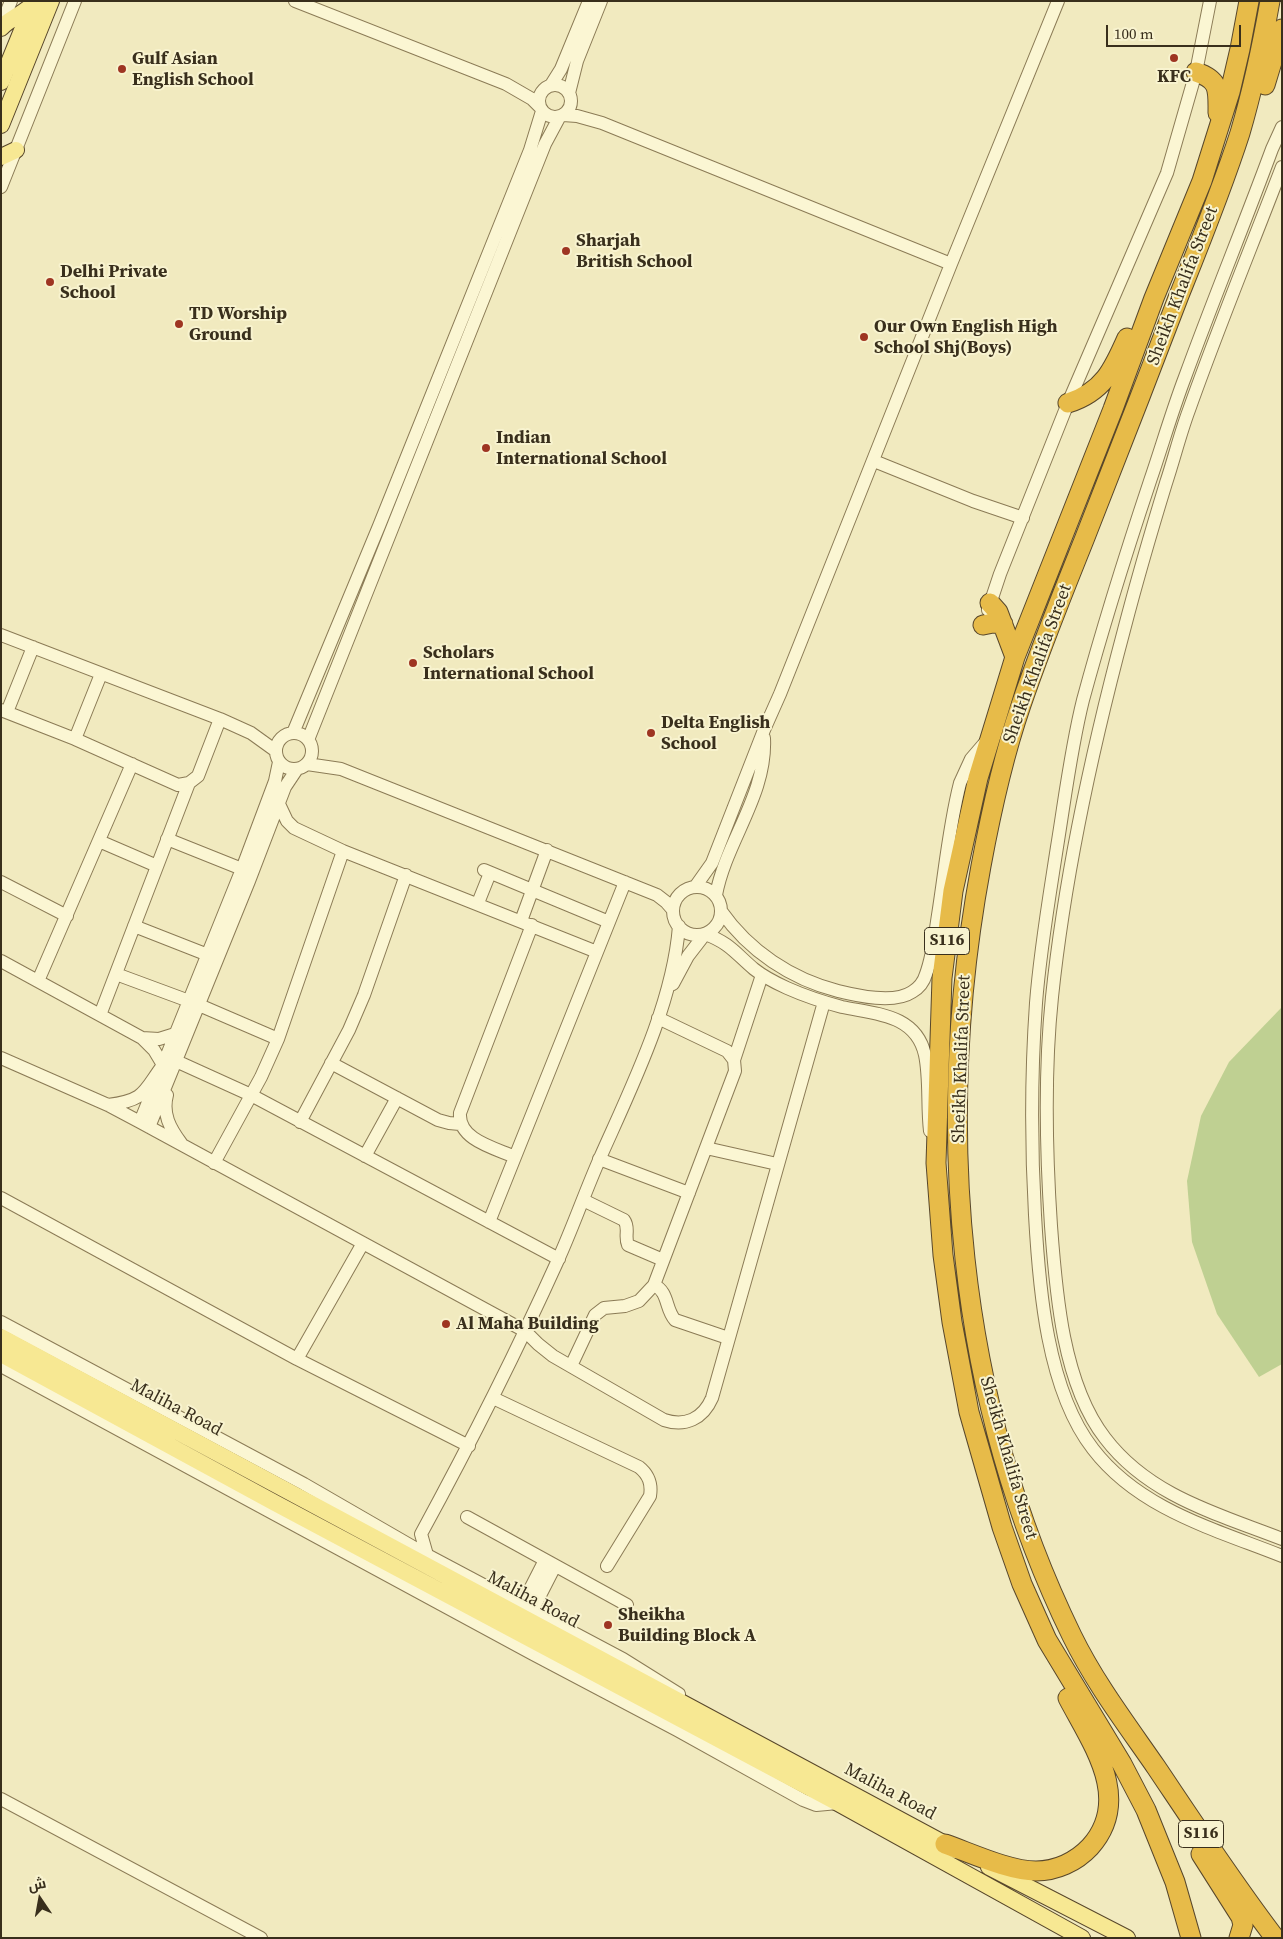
<!DOCTYPE html>
<meta charset="utf-8">
<style>
body{margin:0}
#map{position:relative;width:1283px;height:1939px;overflow:hidden;background:#f1eabf;font-family:"Source Serif 4",Cairo,serif}
canvas{display:block}
.frame{position:absolute;inset:0;border:2px solid #392f1c;pointer-events:none}
.north{position:absolute;left:15px;top:1874px;width:50px;height:50px;-webkit-text-stroke:4px #f8f3cf;paint-order:stroke;rotate:348deg;font-size:14px;font-weight:700;line-height:20px;text-align:center;color:#392f1c}
.north::after{content:'';display:block;margin:auto;width:18px;height:22px;background:#392f1c;clip-path:polygon(50% 0,100% 100%,50% 72%,0 100%)}
.scale{position:absolute;left:1106px;top:25px;width:135px;height:22px;box-sizing:border-box;border:2px solid #392f1c;border-top:0;padding-left:6px;font-size:15px;line-height:18px;white-space:nowrap;color:#392f1c;-webkit-text-stroke:4px #f8f3cf;paint-order:stroke}
</style>
<div id="map">
<canvas width="1283" height="1939"></canvas>
<div class="frame"></div>
<div class="north">ش</div>
<div class="scale">100 m</div>
</div>
<script>
const ctx = document.querySelector('canvas').getContext('2d');
ctx.lineJoin = 'round';
function fillPath(path, color) { ctx.fillStyle = color; ctx.fill(path, 'evenodd'); }
function trace(path, color, width, dash) { ctx.strokeStyle = color; ctx.lineWidth = width; ctx.lineCap = dash ? 'butt' : 'round'; ctx.setLineDash(dash || []); ctx.stroke(path); }
function write(font, color, halo, rows, align = 'center') {
  ctx.font = font + ' "Source Serif 4",serif'; ctx.lineWidth = 4; ctx.setLineDash([]); ctx.textBaseline = 'middle'; ctx.strokeStyle = halo; ctx.fillStyle = color; for (const [text, x, y, turn = 0] of rows) {
    ctx.save(); ctx.translate(x, y); ctx.rotate((+turn || 0) * Math.PI / 180); ctx.textAlign = isNaN(turn) ? turn : align; if (halo) ctx.strokeText(text, 0, 0); ctx.fillText(text, 0, 0); ctx.restore();
  }
}
fillPath(new Path2D(`
 M1282,1007V1364L1259,1377L1217,1314L1192,1242L1187,1181L1201,1116L1229,1062Z`), '#bfd092');
const minor = new Path2D(`
 M295,1L506,84L532,99L540,107
 M1,26L11,1
 M551,85L561,69L589,1
 M539 101a16 16 0 1 1 32 0a16 16 0 1 1-32 0Z
 M569,93L577,61L601,1
 M563,115L577,116L602,123L951,264
 M1282,127L1272,149C1244,225 1213,300 1185,377C1172,411 1162,446 1150,481C1126,553 1103,626 1083,700C1071,748 1065,798 1057,847C1049,899 1040,951 1036,1003C1031,1074 1031,1145 1035,1215C1039,1288 1047,1390 1093,1449C1139,1509 1214,1529 1282,1556
 M1282,167C1251,248 1218,328 1189,410C1180,434 1174,459 1166,483C1151,532 1137,580 1124,630C1092,750 1065,873 1052,997C1044,1073 1046,1151 1051,1226C1056,1294 1063,1384 1105,1438C1149,1496 1218,1514 1282,1539
 M1,187L75,1
 M874,461L973,501L1023,518
 M988,610L1000,574L1068,403L1167,173L1196,72L1210,1
 M1,635L220,719L251,733L276,751
 M1,710L75,739L178,785L189,783L198,776L220,719
 M7,712L33,647
 M293,733L379,526L530,150L542,111
 M276 751a18 18 0 1 1 36 0a18 18 0 1 1-36 0Z
 M75,739L101,674
 M308,740L545,144L560,116
 M307,764L341,769L657,895L666,902L673,910
 M279,804L287,821L294,828L343,851L597,952
 M167,839L242,869
 M99,841L157,866
 M484,870L609,922
 M1,882L67,916
 M695,887L712,863L764,730L780,694L951,264L1058,1
 M673 911a24 24 0 1 1 48 0a24 24 0 1 1-48 0Z
 M716,895C726,841 767,795 764,738
 M478,903L490,873
 M721,911C749,951 791,979 838,991C858,996 894,1004 912,992C919,988 924,981 926,974C933,955 935,934 938,915C945,871 949,826 960,783L971,759L989,738
 M521,921L547,850
 M134,926L208,955
 M1,961L142,1038L154,1050L163,1065C143,1092 146,1100 108,1105
 M116,974L189,1001
 M38,981L132,764
 M673,984L688,956L705,934C730,943 736,954 754,969C764,977 776,983 787,988C805,996 823,1002 842,1007C875,1014 916,1014 925,1055C930,1079 927,1106 930,1131
 M199,1005L278,1039
 M100,1015L189,783
 M142,1038L159,1039L175,1034
 M1,1058L108,1105L140,1122L525,1331L538,1344L553,1356L664,1420C685,1427 703,1419 712,1398L824,1002
 M734,1060L762,975
 M176,1061L251,1095L559,1259
 M331,1063L438,1120L449,1123L460,1124
 M167,1095C162,1114 170,1128 181,1143
 M140,1122L242,869L275,781L279,762
 M300,1122L349,1030L364,995L406,875
 M149,1127L249,881L285,787L297,769
 M706,1148L777,1164
 M365,1156L397,1098
 M515,1157C495,1148 458,1140 460,1113L532,925
 M599,1159L689,1193
 M214,1163L261,1077L278,1039L343,851
 M1,1198L297,1359L469,1446
 M583,1200L624,1220C630,1228 624,1236 628,1245L663,1260
 M489,1222L625,882
 M654,1285C669,1292 665,1309 675,1320L728,1338
 M1,1322L304,1484L427,1555L623,1659L679,1694
 M297,1359L363,1243
 M1,1366L533,1654L677,1730L803,1800L816,1805L838,1803
 M571,1366L595,1315L604,1308L625,1306L639,1301L654,1285L735,1071L734,1060L727,1051L658,1018
 M493,1398L639,1467C649,1475 652,1484 650,1496L607,1566
 M467,1517L627,1605
 M427,1555L421,1534C470,1444 516,1353 558,1260C573,1227 585,1192 600,1158C631,1088 673,1004 679,926
 M522,1605L545,1560
 M532,1611L555,1566
 M1,1799L261,1938`);
const major = new Path2D(`
 M1,28C9,19 23,14 32,5
 M1,82L34,1
 M1,125L51,1
 M1,157L16,150
 M1,1337L956,1850
 M1,1354L275,1503L838,1803L1082,1938
 M989,1867L1127,1938`);
const highway = new Path2D(`
 M1270,1C1262,46 1253,89 1240,133C1222,189 1200,243 1178,298C1147,379 1116,459 1084,540C1062,595 1040,649 1021,705C1003,757 991,812 981,866C933,1124 956,1399 1072,1636C1095,1683 1127,1725 1156,1767C1195,1825 1233,1883 1275,1938
 M1196,72C1220,80 1218,90 1218,113
 M1265,85L1282,29
 M1068,403C1103,392 1113,370 1127,338
 M990,603L998,612L1015,657
 M983,625L993,623L1003,624
 M945,1844C971,1853 1009,1871 1036,1871C1056,1871 1076,1862 1090,1847C1133,1799 1092,1744 1068,1698
 M1201,1854L1241,1917L1243,1925L1239,1938
 M1191,1938L1175,1882L1146,1810L1122,1764L1047,1640L1022,1584L1002,1527L969,1412L952,1322L943,1255L936,1163L942,978L953,891L978,778L1015,657L1113,409L1154,298L1202,181L1230,92L1240,49L1249,1`);
trace(minor, '#8b7b56', 14);
trace(major, '#58472b', 18);
trace(highway, '#58472b', 21);
trace(minor, '#fbf6d3', 12);
trace(major, '#f7e893', 16);
trace(highway, '#e7bb49', 19);
for (const [x, y, r, color] of [
 [1174,58,5,"#9e3522"],
 [122,69,5,"#9e3522"],
 [566,251,5,"#9e3522"],
 [50,282,5,"#9e3522"],
 [179,324,5,"#9e3522"],
 [864,337,5,"#9e3522"],
 [486,448,5,"#9e3522"],
 [413,663,5,"#9e3522"],
 [651,733,5,"#9e3522"],
 [446,1324,5,"#9e3522"],
 [608,1625,5,"#9e3522"]
]) { const dot = new Path2D(); dot.arc(x, y, r, 0, 2 * Math.PI); ctx.fillStyle = color; ctx.fill(dot); trace(dot, '#f8f3cf', 2); }
for (const [x, y, w] of [
 [947,941,45],
 [1201,1834,45]
]) { const box = new Path2D(); box.roundRect(x - w / 2, y - 13.5, w, 27, 4); ctx.fillStyle = '#f8f3cf'; ctx.fill(box); trace(box, '#392f1c', 1); }
write('bold 16px', '#392f1c', null, [
 ["S116",947,941],
 ["S116",1201,1834]
]);
write('bold 18px', '#392f1c', '#f8f3cf', [
 ["Gulf Asian",132,59],
 ["English School",132,80],
 ["KFC",1174,77,"center"],
 ["Sharjah",576,241],
 ["British School",576,262],
 ["Delhi Private",60,272],
 ["School",60,293],
 ["TD Worship",189,314],
 ["Ground",189,335],
 ["Our Own English High",874,327],
 ["School Shj(Boys)",874,348],
 ["Indian",496,438],
 ["International School",496,459],
 ["Scholars",423,653],
 ["International School",423,674],
 ["Delta English",661,723],
 ["School",661,744],
 ["Al Maha Building",456,1324],
 ["Sheikha",618,1615],
 ["Building Block A",618,1636]
], 'left');
write('18px', '#392f1c', '#f8f3cf', [
 ["Sheikh Khalifa Street",1183,286,-69],
 ["Sheikh Khalifa Street",1038,664,-70],
 ["Sheikh Khalifa Street",962,1059,-88],
 ["Maliha Road",176,1408,28],
 ["Sheikh Khalifa Street",1008,1458,74],
 ["Maliha Road",533,1600,28],
 ["Maliha Road",890,1792,28]
]);
</script>
